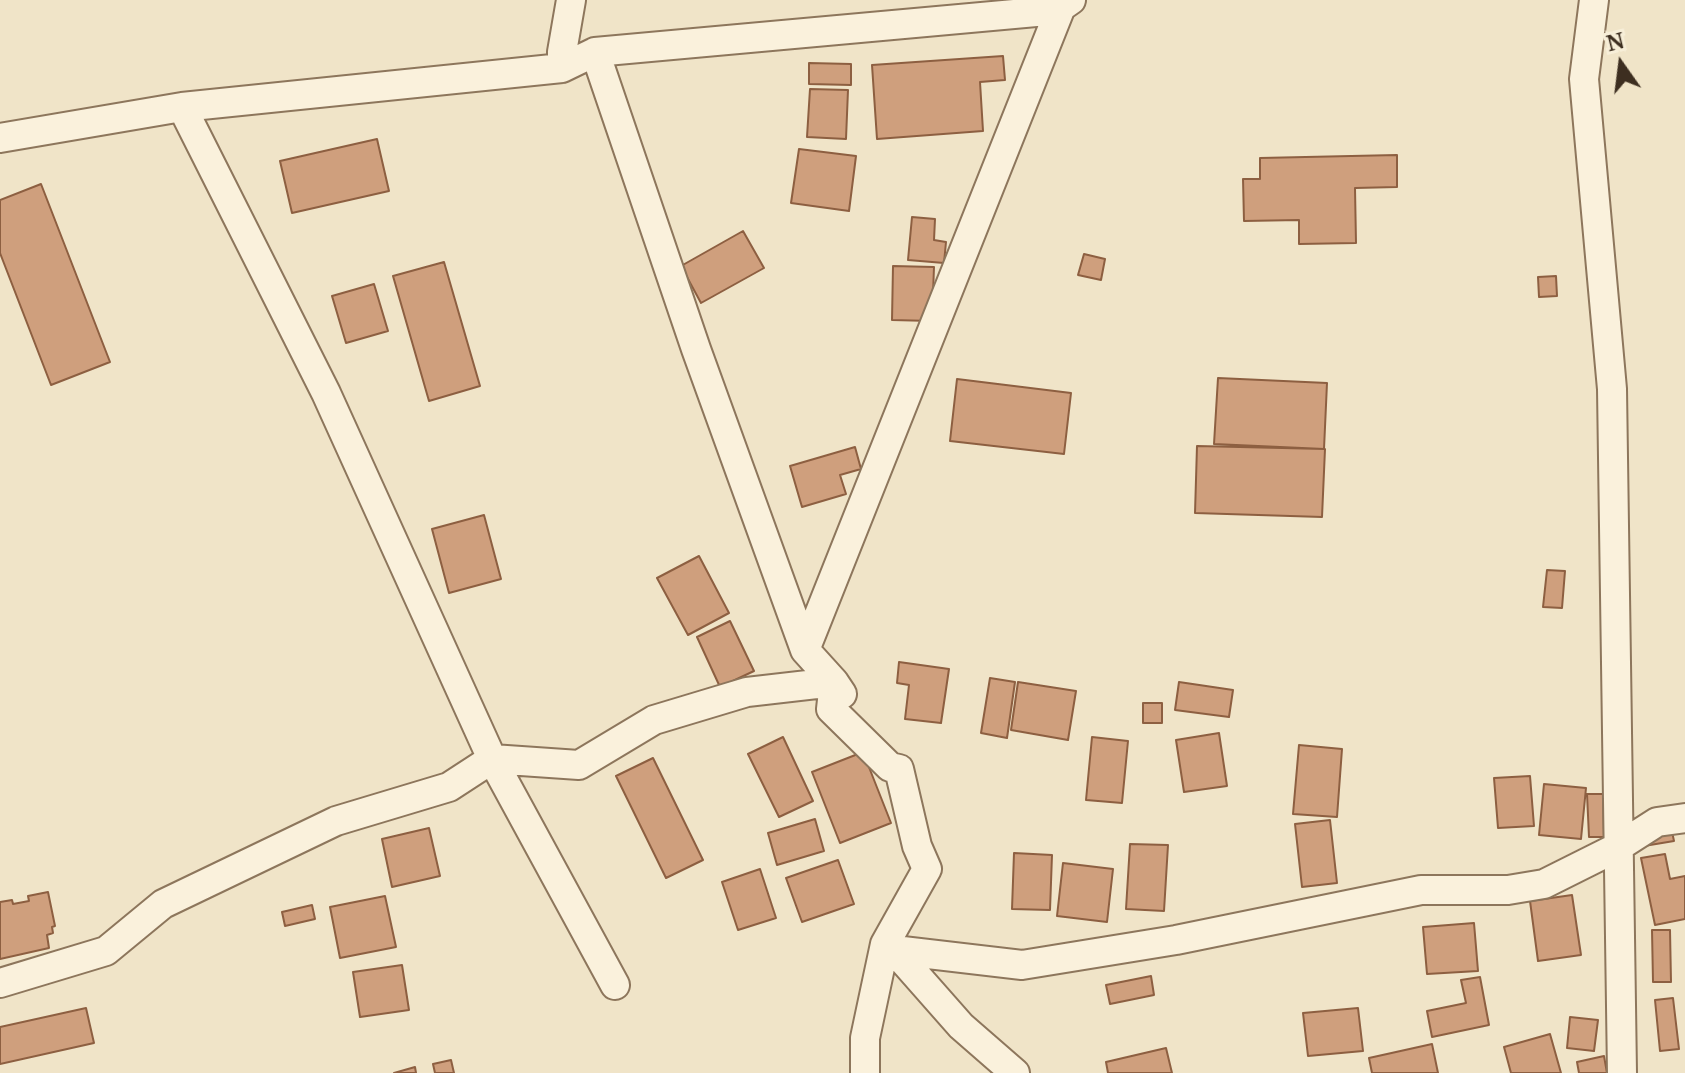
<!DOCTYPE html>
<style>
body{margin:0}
#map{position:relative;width:1685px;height:1073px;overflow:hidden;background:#f0e4c8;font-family:"Noto Serif",serif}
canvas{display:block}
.north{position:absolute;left:1581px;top:24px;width:80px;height:80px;-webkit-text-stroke:6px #f7eed8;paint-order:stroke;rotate:346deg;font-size:22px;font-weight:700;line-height:32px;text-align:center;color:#3d2e20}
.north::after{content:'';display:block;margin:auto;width:28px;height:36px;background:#3d2e20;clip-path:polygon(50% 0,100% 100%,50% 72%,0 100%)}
</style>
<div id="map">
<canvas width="1685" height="1073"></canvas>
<div class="north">N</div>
</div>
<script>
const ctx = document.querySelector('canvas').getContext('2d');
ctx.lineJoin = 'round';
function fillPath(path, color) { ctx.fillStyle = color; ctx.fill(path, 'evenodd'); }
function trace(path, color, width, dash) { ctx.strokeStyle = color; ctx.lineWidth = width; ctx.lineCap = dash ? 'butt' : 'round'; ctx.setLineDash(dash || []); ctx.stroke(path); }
const building = new Path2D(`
 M1003,56L1005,80L980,82L983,131L877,139L872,65Z
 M809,63L851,64V85L809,84Z
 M810,89L848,90L846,139L807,137Z
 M377,139L389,191L292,213L280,161Z
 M799,149L856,156L849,211L791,203Z
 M1397,155V187L1355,188L1356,243L1299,244V220L1244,221L1243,179H1260V158Z
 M41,184L110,362L51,385L0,253V200Z
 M912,217L935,219L934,240L946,242L944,263L908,260Z
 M743,231L764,268L701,303L681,266Z
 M1084,254L1105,259L1101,280L1078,275Z
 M444,262L480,386L429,401L393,276Z
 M893,266L934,267L932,321L892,320Z
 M1556,276L1557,296L1539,297L1538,277Z
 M374,284L388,331L346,343L332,296Z
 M1218,378L1327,383L1324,449L1214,444Z
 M957,379L1071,393L1064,454L950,441Z
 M1197,446L1325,449L1322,517L1195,513Z
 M855,447L861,469L840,475L846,494L802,507L790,466Z
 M484,515L501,579L449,593L432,529Z
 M699,556L729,613L688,635L657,578Z
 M1547,570L1565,571L1562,608L1543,607Z
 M730,621L754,671L720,687L697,637Z
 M899,662L949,669L941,723L905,719L909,685L897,683Z
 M990,678L1015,682L1007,738L981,733Z
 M1018,682L1076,691L1068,740L1011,730Z
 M1179,682L1233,690L1229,717L1175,710Z
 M1143,703H1162V723H1143Z
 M1219,733L1227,786L1184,792L1176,740Z
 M783,737L813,801L779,817L748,754Z
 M1092,737L1128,741L1122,803L1086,800Z
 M1299,745L1342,749L1337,817L1293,814Z
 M863,752L891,823L840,843L812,772Z
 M653,758L703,860L666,878L616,776Z
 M1530,776L1534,826L1498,828L1494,778Z
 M1544,784L1586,788L1581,839L1539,835Z
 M1587,794H1603L1604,837H1589Z
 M815,819L824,851L777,865L768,833Z
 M1330,820L1337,883L1302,887L1295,824Z
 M1671,827L1674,841L1644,846Z
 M429,828L440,876L392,887L382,839Z
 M1130,844L1168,845L1164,911L1126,909Z
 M1014,853L1052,855L1050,910L1012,909Z
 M1665,854L1670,879L1685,876V919L1655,925L1641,858Z
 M838,860L854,904L802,922L786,878Z
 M1063,863L1113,869L1107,922L1057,916Z
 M760,869L776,918L738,930L722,882Z
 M48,892L55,926L52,927L53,933L47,935L49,948L0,959V902L12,900L13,904L29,901L28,896Z
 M1572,895L1581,955L1538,961L1530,901Z
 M385,896L396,947L340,958L330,907Z
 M312,905L315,919L285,926L282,912Z
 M1474,923L1478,971L1427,974L1423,927Z
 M1652,930H1670L1671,982H1653Z
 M402,965L409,1010L360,1017L353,972Z
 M1151,976L1154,995L1110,1004L1106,985Z
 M1480,977L1489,1025L1432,1037L1427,1011L1466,1003L1461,980Z
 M1673,998L1679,1049L1660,1051L1655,1000Z
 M86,1008L94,1043L0,1064V1027Z
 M1358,1008L1363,1051L1308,1056L1303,1013Z
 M1570,1017L1598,1020L1594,1051L1567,1048Z
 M1550,1034L1561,1073H1511L1504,1047Z
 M1432,1044L1438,1073H1372L1369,1058Z
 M1166,1048L1172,1073H1108L1106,1062Z
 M1604,1056L1607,1073H1579L1577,1062Z
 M451,1060L454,1073H435L433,1064Z
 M415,1067L416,1073H394Z`);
fillPath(building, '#cf9f7d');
trace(building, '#8d5f41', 2);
const street = new Path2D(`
 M571,0L562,52V68L595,52L696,349L805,650L834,682L831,709L890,767L899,769L917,846L927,869L885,944L865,1038V1073
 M1594,0L1584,79L1612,389L1622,1073
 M595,52L1036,12L1061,7L1071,0
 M182,107L326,393L492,759L615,985
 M0,138L182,107L562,68
 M805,650L1061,7
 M885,944L894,950L1022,965L1176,940L1421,890H1508L1544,884L1618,847L1657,822L1685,818
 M894,950L961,1026L1015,1073
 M0,983L106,951L163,904L336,821L449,787L492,759L579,765L654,720L747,692L834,682L842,694`);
trace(street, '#8d765c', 32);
trace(street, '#faf1dc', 28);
</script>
